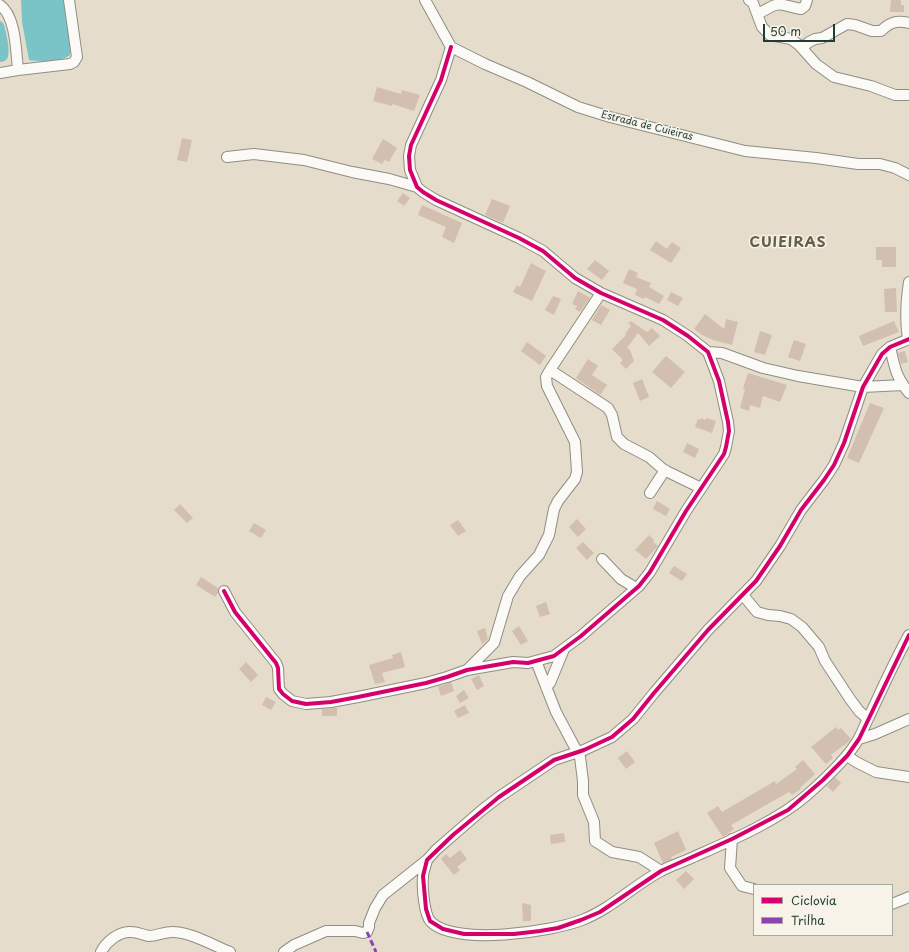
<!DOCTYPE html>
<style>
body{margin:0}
#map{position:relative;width:909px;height:952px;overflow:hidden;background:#e6dccc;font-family:"Playpen Sans",sans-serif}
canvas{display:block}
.legend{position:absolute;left:753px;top:884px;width:140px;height:52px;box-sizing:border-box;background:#f7f3e8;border:1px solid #a1aaa0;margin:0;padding:5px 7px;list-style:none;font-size:12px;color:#1f3d34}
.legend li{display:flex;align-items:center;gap:8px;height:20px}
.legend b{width:20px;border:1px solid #a1aaa0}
.scale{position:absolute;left:763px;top:24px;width:72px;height:18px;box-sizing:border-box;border:2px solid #1f3d34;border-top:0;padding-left:5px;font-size:12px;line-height:14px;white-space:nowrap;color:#1f3d34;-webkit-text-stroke:3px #f7f3e8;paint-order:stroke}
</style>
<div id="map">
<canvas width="909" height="952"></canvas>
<ul class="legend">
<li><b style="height:5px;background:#d6006c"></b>Ciclovia</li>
<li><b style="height:5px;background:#8e44ad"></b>Trilha</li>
</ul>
<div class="scale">50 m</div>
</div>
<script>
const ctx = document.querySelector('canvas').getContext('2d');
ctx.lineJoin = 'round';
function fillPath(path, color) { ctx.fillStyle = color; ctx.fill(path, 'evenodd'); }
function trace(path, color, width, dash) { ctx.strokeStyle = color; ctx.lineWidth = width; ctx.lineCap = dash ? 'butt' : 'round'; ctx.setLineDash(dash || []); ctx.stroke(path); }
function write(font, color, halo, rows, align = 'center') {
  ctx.font = font + ' "Playpen Sans",sans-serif'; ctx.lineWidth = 3; ctx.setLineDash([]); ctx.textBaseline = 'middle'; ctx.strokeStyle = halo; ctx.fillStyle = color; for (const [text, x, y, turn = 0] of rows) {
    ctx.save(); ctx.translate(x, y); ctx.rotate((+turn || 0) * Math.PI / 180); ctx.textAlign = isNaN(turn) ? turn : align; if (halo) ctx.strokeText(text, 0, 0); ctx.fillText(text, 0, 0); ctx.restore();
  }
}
fillPath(new Path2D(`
 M21,0H65L70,40V55C61,62 40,62 29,60L22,22Z
 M0,21L2,22L4,25C6,32 12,56 6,60C5,61 2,62 0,62Z`), '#7ac4c8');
fillPath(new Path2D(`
 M891,0H901V5H904V12H890Z
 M377,87L401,94L402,90L420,95L414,111L392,104V106L373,101Z
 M182,138L192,140L187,162L177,160Z
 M383,139L397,148L389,162L385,160L382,164L372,159Z
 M403,193L410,198L404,206L397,201Z
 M492,199L510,206L503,223L485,215Z
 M422,205L462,223L454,243L442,237L446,227L418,215Z
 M656,241L667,249L672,242L681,248L671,263L650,250Z
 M876,247H896V267H882V260H876Z
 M595,260L609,271L602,280L587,269Z
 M531,263L546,271L532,301L513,292L517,285L520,287Z
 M629,269L638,273L636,277L651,283L649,287L664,296L659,304L645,297L644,299L635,295L637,289L623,283Z
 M896,288L897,312H885L884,289Z
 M578,291L589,297L590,298L580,312L575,309L577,306L572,304Z
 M671,292L683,298L678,306L667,300Z
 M553,296L561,299L554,315L545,310Z
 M601,305L610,310L601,325L592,320Z
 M705,314L724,329L726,319L738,322L732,345L713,340L702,335L694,329Z
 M631,321L647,332L652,328L660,336L649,346L638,333L627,348L630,350L634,361L626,369L620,363L623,360L612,349L626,335L625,334L631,326L628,323Z
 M894,321L899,332L863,346L859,336Z
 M760,331L772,335L765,355L754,352Z
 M794,340L806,344L800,361L788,357Z
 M527,342L546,356L540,365L521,351Z
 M905,351L908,362L901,364L898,353Z
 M666,356L685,372L671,388L652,372Z
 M588,359L598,366L592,375L607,385L600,395L576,378Z
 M748,373L787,385L780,402L763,396L760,408L750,405L749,411L740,408L745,389L743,388Z
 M642,379L649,397L640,401L633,383Z
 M870,403L884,408L859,463L847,458Z
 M701,418L705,420L706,418L716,421L712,433L695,427L698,419L700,420Z
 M687,443L699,449L695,458L683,452Z
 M657,501L670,509L666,516L653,509Z
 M180,504L193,518L187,523L174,510Z
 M577,519L586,529L578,537L569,527Z
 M458,520L466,531L458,536L450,525Z
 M254,523L266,530L261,538L249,531Z
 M649,535L654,540L653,542L658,546L646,559L635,550Z
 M583,542L594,553L587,560L576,548Z
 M674,566L687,574L682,581L669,573Z
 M201,577L218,588V593L215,597L196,585Z
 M546,602L550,614L540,617L536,606Z
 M519,626L528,641L521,645L512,631Z
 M485,628L488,639L482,644L477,631Z
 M401,652L405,667L382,673L385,682L375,684L369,665L393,658L392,655Z
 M246,662L258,675L251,682L239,669Z
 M479,675L484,686L477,690L471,679Z
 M451,682L454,691L441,696L438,687Z
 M464,690L469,698L460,703L456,696Z
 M266,697L276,702L271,710L262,705Z
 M465,705L469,713L458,718L454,711Z
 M337,708V716H322V709Z
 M836,727L838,730L841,728L851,739L844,746V745L831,755L833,758L826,764L811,747Z
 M627,751L635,762L626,769L618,758Z
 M803,760L815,774L800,788L801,789L792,795L789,792L731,825L734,829L723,837L707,813L718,806L722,812L775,781L776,784L797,769L795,767Z
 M835,777L841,783L833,792L827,786Z
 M678,831L686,850L671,857L672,859L663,863L654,843Z
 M564,833L565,842L551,844L550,835Z
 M460,850L467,859L457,867L460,870L454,875L441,859L446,854L450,858Z
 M686,871L694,879L684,889L676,880Z
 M522,903L531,905V921H523Z`), '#d2bfaf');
const minor = new Path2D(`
 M425,0L451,47L485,64L527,82L578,107L610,117L745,151L816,158L858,164H880L895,168L909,175
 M749,0L753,3L762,27L770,35L791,39L799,45L816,64L834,77L871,86L895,95H909
 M0,5C16,16 16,52 18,70L0,73
 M758,14C782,0 776,4 801,9L805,6L807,0
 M802,48L809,42L815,39L822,38L847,24L855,25L872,31H881C890,22 897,20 909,23
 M18,70L70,64L74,62L77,57L69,0
 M227,157L254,154L304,160L352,172L389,179L417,187
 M908,339C905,320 906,301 909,282
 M890,347C895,368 895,375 909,393
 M708,352L722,353L763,368L798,376L863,387L903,385
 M550,370L608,408L612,415L617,437L624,444L649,457L664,470L701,488
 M650,493L665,470
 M602,559L621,579L636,588
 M224,591L235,612L276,663L278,668L279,689L283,694L292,701L306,704L331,702L358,697L426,683L447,677L467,670L513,662L528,663L554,656L581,636L639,586L650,572L686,511L724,454L726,447L729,431L728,422L719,381L708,352L688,336L663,320L601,293L575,278L543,251L519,238L436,200L423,192L417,187L410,170L409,156L411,145L441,80L451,47
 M743,595L757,612L768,615L780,616L791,619L802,627L819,647L825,661L850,699L859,711L868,719
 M536,661L556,712L580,757L583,781V795L594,822L595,841L612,852L639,857L661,871
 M467,670L494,643L508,596L520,576L539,555L549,535L554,509L558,501L575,479L577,472L575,442L547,386L546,377L550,370L601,293
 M546,687L550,683L564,649
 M859,739L875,734L909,719
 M847,756L858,763L876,772L909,777
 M732,839L730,868L742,886L754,889
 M427,860C426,866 423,871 423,877C422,887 424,915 431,922C456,946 551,932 582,920C611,909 634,885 661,871C670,866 680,863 689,859C727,842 776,822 807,795C824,780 849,757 859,738C863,731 865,724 869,717C882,689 894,662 909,635
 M892,904L909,897
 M101,952C106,942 119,931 131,932C137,932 143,935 149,936C157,936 166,931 174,932C193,933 212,945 230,952
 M284,952L294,945L326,931H355L363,933L367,932L369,927V923L375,908L383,895L427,860L436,850L482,810L499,797L554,760L584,750L612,737L633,719L654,693L708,630L756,581L780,546L801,510L824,480L834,465L844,443L863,387L882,354L890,347L909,339`);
trace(minor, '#8d8e84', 12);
trace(minor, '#fbfaf7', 10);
trace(new Path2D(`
 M367,932L376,952`), '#8e44ad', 3, [6, 3]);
trace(new Path2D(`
 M909,339L890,347L882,354L863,387L844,443L834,465L824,480L801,510L780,546L756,581L708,630L654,693L633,719L612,737L584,750L554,760L499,797L453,835L427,860L423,876L426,909L430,921L443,929L464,934H514L540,931L558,928L581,920L600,912L661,871L732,839L788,810L823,780L847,756L859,739L909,635
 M224,591L235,612L276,663L278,668L279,689L283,694L292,701L306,704L331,702L358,697L426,683L447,677L467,670L513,662L528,663L554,656L581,636L639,586L650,572L686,511L724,454L726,447L729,431L728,422L719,381L708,352L688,336L663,320L601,293L575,278L543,251L519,238L436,200L423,192L417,187L410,170L409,156L411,145L441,80L451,47`), '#d6006c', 4);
write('10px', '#1f3d34', '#f7f3e8', [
 ["Estrada de Cuieiras",647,126,14]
]);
ctx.letterSpacing = '1px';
write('bold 14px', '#655f49', '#f7f3e8', [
 ["CUIEIRAS",788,243]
]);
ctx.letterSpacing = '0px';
</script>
